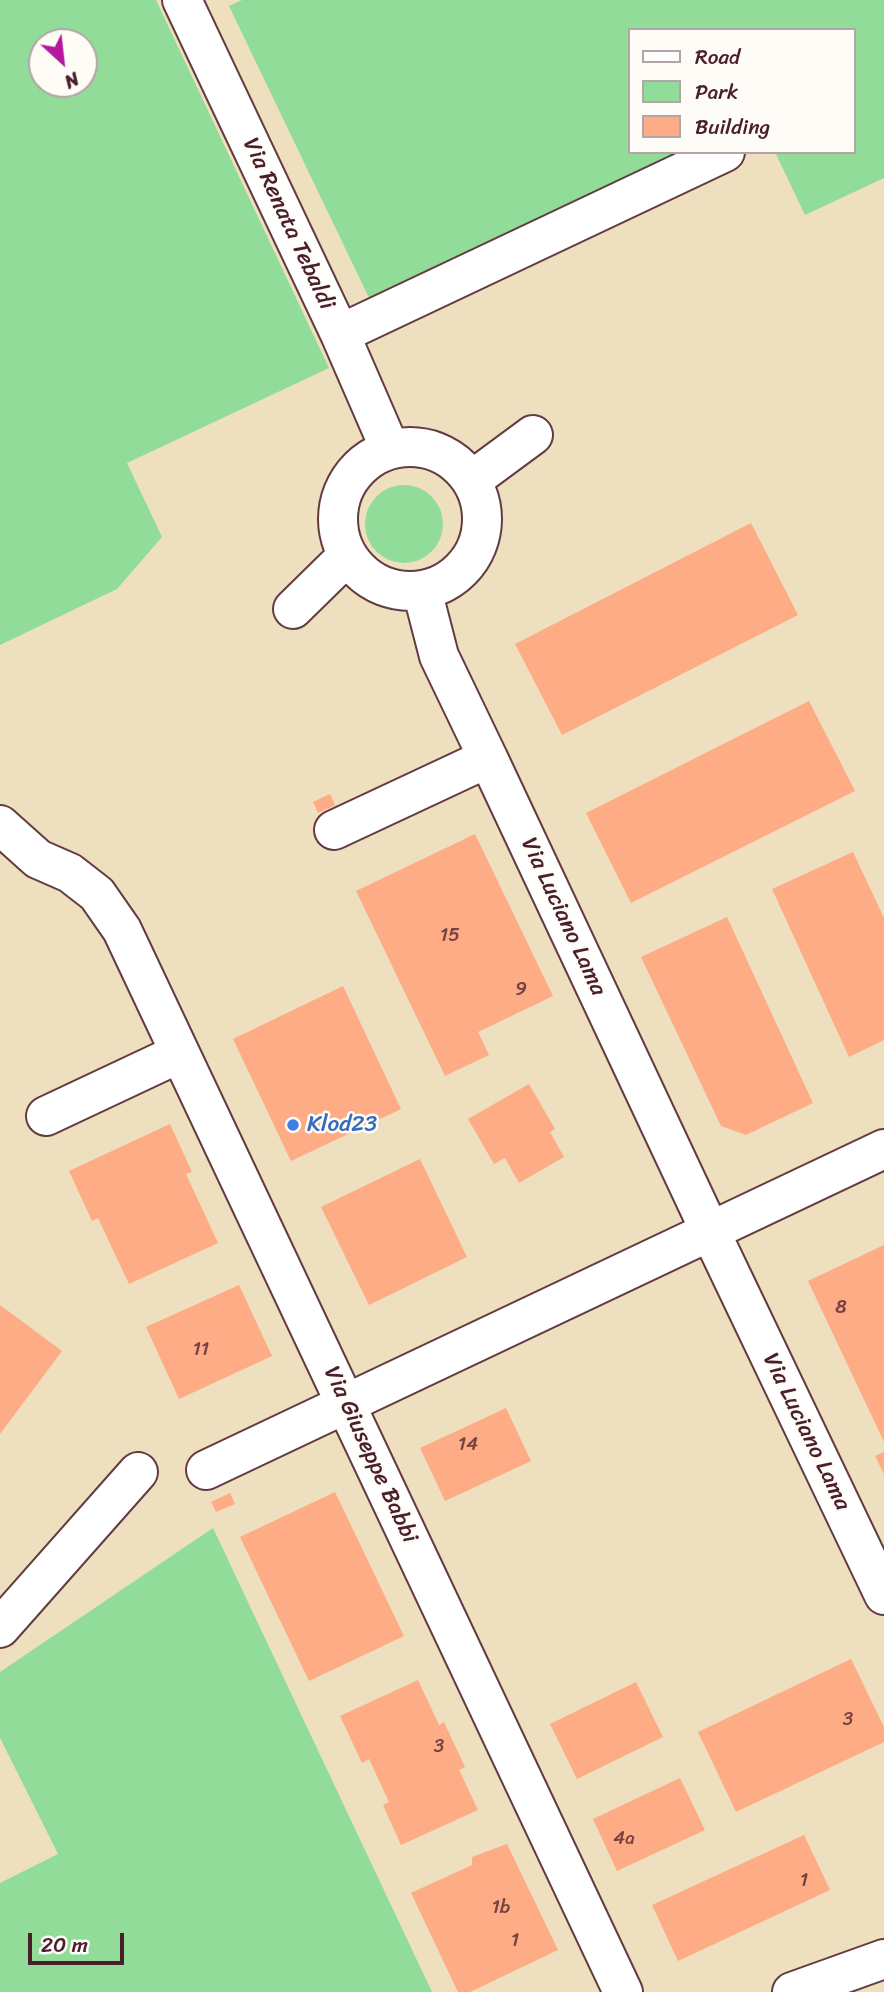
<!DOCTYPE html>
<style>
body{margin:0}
#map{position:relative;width:884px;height:1992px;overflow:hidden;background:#eedfbe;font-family:Sriracha,sans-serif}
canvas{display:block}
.legend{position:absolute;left:628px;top:28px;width:228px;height:126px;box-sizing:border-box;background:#fdfcf7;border:2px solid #b5a4a5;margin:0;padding:9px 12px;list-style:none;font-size:21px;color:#4a1f2b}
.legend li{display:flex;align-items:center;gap:14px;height:35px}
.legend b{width:35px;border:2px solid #b5a4a5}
.north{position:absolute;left:28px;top:28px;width:70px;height:70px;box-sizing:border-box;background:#fdfcf7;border:2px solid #b5a4a5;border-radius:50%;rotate:153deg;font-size:19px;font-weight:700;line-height:28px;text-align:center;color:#4a1f2b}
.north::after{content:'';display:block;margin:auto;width:24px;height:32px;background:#b5179e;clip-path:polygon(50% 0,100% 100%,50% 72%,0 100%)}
.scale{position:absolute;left:28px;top:1933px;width:96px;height:32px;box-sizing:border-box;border:4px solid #4a1f2b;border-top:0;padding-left:9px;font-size:21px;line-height:24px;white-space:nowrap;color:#4a1f2b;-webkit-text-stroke:5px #fdfcf7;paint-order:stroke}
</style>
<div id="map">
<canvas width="884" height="1992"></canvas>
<ul class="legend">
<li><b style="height:9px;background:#fff"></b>Road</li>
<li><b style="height:19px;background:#91dc98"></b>Park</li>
<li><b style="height:19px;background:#fdac85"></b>Building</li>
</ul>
<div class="north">N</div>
<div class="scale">20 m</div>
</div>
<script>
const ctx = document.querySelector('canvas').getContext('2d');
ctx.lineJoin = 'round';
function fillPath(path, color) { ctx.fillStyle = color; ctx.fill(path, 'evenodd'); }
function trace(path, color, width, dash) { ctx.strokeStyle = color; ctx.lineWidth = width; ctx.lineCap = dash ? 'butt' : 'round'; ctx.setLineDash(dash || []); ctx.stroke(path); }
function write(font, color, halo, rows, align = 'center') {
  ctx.font = font + ' Sriracha,sans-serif'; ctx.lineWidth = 5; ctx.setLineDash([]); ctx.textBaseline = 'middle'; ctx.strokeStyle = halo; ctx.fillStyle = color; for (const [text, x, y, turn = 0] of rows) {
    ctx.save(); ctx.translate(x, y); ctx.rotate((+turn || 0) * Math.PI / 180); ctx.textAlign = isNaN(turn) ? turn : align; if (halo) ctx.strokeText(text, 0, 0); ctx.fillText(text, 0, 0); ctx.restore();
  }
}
fillPath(new Path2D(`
 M0,0H156L329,368L127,463L162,537L117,589L0,645ZM84,42V84H42V42Z
 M242,0H884V178L805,215L775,152H854V30H630V152H679L370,300L229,6Z
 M365 524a39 39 0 1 1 78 0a39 39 0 1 1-78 0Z
 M213,1528L432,1992H0V1883L58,1854L0,1738V1672Z`), '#91dc98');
fillPath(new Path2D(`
 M751,523L798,615L562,735L515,644Z
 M809,701L855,791L631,903L586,813Z
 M330,794L335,805L318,813L313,802Z
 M475,834L553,996L478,1032L489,1055L445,1076L356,891Z
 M853,852L884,918V1040L849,1057L772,889Z
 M727,917L813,1103L746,1135L721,1126L641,957Z
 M343,986L401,1109L291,1161L233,1039Z
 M529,1084L555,1129L550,1132L564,1157L519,1183L505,1158L494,1164L468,1119Z
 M170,1124L192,1172L186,1174L218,1243L129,1284L98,1218L92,1221L69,1171Z
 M420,1159L467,1257L369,1305L321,1207Z
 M884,1245V1442L808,1281Z
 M239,1285L272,1356L179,1399L146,1327Z
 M0,1305L62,1351L0,1434Z
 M506,1408L531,1461L445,1501L420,1448Z
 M884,1452V1474L875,1456Z
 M335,1492L404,1636L309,1681L240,1537Z
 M230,1493L235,1504L216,1512L211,1502Z
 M851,1659L884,1727V1742L736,1812L698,1732Z
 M418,1680L439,1725L444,1722L465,1767L459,1770L478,1810L401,1845L383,1805L389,1802L369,1759L362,1763L340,1716Z
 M636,1682L663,1737L577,1779L550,1724Z
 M680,1778L705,1830L617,1871L593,1819Z
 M804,1835L830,1890L678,1961L652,1905Z
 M507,1844L558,1950L470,1992H458L411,1893L472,1865V1857Z`), '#fdac85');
const minor = new Path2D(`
 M182,0L340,334L390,449
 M340,334L725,152
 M338 519a72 72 0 1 1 144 0a72 72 0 1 1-144 0Z
 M472,480L533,435
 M422,590L439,656L488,758
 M293,609L347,556
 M0,825L38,859L70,873L97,894L122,930L623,1992
 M334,830L488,758L710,1231L884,1595
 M46,1116L180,1053
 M206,1470L884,1149
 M0,1628L138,1472
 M792,1992L884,1959`);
trace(minor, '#633c41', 42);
trace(minor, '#fff', 38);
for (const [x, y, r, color] of [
 [293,1125,7,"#3f7fe0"]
]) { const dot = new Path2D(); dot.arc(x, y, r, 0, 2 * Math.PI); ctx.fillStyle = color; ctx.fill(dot); trace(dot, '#fdfcf7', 2.5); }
write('19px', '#774242', null, [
 ["15",450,936],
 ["9",521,990],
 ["8",841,1308],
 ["11",201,1350],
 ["14",468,1445],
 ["3",848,1720],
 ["3",439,1747],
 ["4a",624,1839],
 ["1",804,1881],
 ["1b",501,1908],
 ["1",515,1941]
]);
write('23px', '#4a1f2b', '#fdfcf7', [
 ["Via Renata Tebaldi",288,224,65],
 ["Via Luciano Lama",563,917,65],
 ["Via Luciano Lama",806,1432,64],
 ["Via Giuseppe Babbi",370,1455,65]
]);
write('23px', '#366cbe', '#fdfcf7', [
 ["Klod23",307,1125]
], 'left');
</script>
